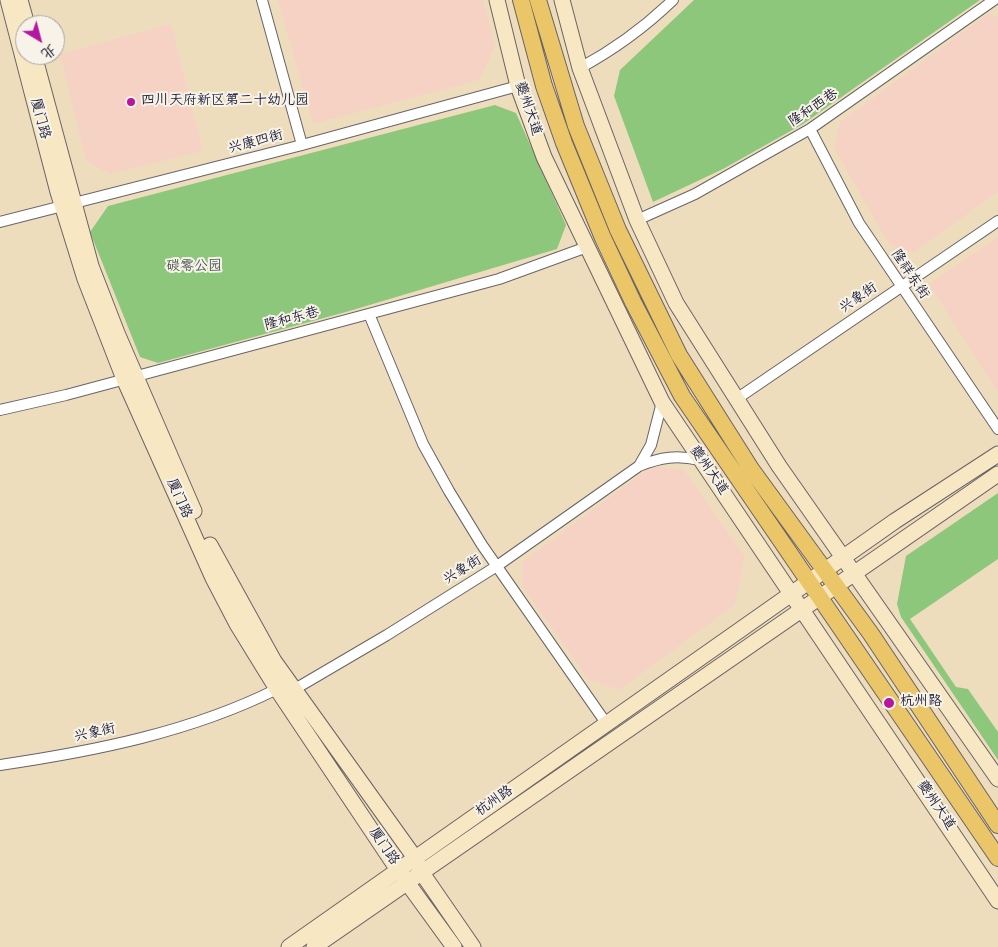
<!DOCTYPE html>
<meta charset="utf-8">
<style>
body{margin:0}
#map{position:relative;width:998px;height:947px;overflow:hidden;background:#eeddbc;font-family:Kalam,"LXGW WenKai TC",sans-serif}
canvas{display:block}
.north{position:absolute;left:15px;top:15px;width:50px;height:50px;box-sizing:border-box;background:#f7f3e8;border:1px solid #a29fa3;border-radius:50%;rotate:143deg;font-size:14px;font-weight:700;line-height:20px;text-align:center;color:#22223b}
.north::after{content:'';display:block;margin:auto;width:18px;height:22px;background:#b5179e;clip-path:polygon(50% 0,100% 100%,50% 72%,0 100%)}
</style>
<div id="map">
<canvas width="998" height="947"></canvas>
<div class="north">北</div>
</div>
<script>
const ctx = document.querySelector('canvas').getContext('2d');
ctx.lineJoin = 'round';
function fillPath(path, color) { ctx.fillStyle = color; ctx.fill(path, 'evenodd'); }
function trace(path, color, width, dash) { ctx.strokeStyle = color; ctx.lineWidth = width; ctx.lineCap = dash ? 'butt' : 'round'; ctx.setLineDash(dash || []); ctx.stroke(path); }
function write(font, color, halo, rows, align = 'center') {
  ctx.font = font + ' Kalam,"LXGW WenKai TC",sans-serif'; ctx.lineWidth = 4; ctx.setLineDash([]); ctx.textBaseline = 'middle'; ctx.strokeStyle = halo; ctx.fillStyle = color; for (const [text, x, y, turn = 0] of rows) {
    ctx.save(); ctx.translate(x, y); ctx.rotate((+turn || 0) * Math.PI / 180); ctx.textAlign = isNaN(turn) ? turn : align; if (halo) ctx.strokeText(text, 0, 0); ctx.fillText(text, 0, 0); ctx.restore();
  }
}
fillPath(new Path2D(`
 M278,0H483L495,46L479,80L313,124Z
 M988,14L998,17V192L913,253L889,244L834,148L840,122Z
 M171,24L203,151L110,174L86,161L60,54Z
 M998,237V393L929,284Z
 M652,466L684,470L745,557L735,605L619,690L589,680L522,586V562Z`), '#f6d2c5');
fillPath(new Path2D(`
 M694,0H980L803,124L723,169L653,202L614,96L620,70Z
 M495,105L516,113L566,225L557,249L346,312L158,363L140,357L90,232L108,206Z
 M998,493V559L910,619L956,687L968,689L998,732V760L901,617L897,604L906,556Z`), '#8dc77c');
const street = new Path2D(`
 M262,0L302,145
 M580,68C615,49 644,28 673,0
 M810,129L859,223L998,429
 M637,220L695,194L810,129L994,0
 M0,222L302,145L518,86
 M369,314L423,444L449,491L482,545L606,723
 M735,400L998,221
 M662,402L651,445L639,466C661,457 677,455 700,460
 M0,410L66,395L499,279L587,247
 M295,689L387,635L497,566L639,466
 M0,765C95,751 191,732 277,689`);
const secondary = new Path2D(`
 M8,0L58,192L85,279L124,379L213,578L237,624L277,689L398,870L454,947
 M20,0L27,25
 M497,0L518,86L544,157L662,402L998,901
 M562,0L580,68L637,220L676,303L779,466L998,779
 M34,55L91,266L117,333L194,511
 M210,545L274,661L415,858L422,873L473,947
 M289,947L895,521L998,454
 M314,947L998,474`);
const primary = new Path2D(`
 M521,0L544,86L564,143L603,238L633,302L682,396L998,858
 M538,0L576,126L618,230L679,355L751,469L871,634L998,825`);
trace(street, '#696368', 12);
trace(secondary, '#696368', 17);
trace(primary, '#696368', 18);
trace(street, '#fff', 10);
trace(secondary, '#f7e8c3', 15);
trace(primary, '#ebc669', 16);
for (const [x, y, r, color] of [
 [131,102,5,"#b5179e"],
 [889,703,6,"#b5179e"]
]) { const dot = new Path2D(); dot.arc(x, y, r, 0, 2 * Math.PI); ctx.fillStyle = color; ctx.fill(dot); trace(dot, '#f7f3e8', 2); }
write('14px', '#22223b', '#f7f3e8', [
 ["四川天府新区第二十幼儿园",141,102],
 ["杭州路",900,703]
], 'left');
write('14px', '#22223b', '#f7f3e8', [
 ["夔州大道",527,109,71],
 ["隆和西巷",814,109,-34],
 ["厦门路",39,119,75],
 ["兴康四街",256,143,-15],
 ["隆祥东街",909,275,56],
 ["兴象街",859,299,-34],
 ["隆和东巷",292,320,-15],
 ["夔州大道",708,471,55],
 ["厦门路",178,499,66],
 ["兴象街",463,571,-32],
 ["兴象街",95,734,-12],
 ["杭州路",495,802,-35],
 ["夔州大道",935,806,56],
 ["厦门路",383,847,56]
]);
write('14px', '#42544e', '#f7f3e8', [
 ["碳零公园",194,268]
]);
</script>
